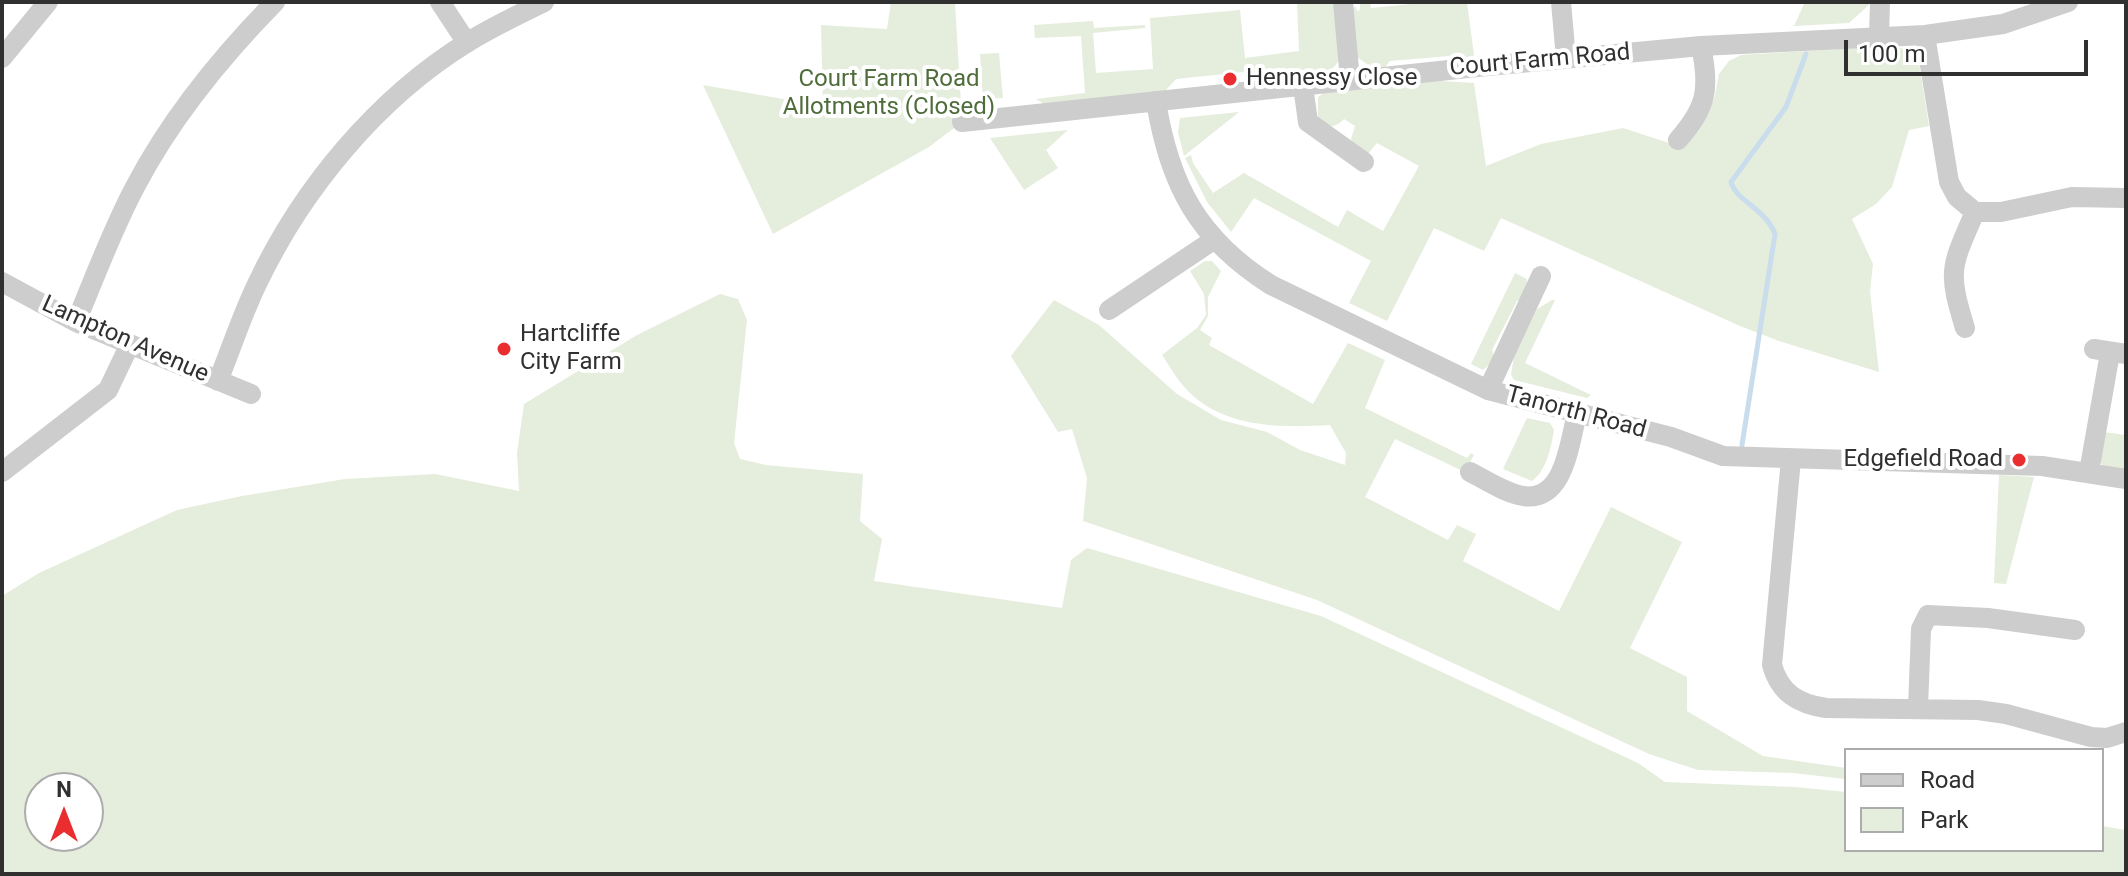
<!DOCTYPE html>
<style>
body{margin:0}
#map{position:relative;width:2128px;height:876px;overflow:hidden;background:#fff;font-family:Roboto,sans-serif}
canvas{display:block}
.frame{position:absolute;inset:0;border:4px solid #303030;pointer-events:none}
.legend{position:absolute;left:1844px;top:748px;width:260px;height:104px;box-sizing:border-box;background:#fff;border:2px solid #acacac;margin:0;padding:10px 14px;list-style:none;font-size:24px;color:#303030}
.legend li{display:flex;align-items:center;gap:16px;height:40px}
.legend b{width:40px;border:2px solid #acacac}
.north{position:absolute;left:24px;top:772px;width:80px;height:80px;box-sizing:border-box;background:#fff;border:2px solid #acacac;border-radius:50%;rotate:0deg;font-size:22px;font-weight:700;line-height:32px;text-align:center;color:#303030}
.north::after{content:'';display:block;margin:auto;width:28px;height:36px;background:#ea2e30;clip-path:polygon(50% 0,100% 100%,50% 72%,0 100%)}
.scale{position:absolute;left:1844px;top:40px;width:244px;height:36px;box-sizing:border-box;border:4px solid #303030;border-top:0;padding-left:10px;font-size:24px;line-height:28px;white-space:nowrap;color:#303030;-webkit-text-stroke:6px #fff;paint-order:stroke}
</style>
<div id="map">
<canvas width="2128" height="876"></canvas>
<div class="frame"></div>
<ul class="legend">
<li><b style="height:10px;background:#cdcdcd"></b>Road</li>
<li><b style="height:22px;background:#e5eddd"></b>Park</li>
</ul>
<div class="north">N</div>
<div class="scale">100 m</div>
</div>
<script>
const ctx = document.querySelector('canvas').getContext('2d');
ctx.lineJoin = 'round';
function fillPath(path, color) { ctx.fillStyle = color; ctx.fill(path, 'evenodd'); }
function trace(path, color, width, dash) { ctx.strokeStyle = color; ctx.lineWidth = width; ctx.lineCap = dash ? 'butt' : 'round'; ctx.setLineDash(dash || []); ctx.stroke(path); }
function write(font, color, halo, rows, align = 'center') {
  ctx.font = font + ' Roboto,sans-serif'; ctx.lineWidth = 8; ctx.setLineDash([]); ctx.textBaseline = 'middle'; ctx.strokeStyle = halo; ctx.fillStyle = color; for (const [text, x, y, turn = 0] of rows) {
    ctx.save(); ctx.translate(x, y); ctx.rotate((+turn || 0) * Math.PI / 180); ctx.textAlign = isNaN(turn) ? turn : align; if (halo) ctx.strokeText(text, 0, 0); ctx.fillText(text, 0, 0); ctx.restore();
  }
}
fillPath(new Path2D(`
 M891,2H955L962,122L929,147L773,234L703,85L823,106L821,25L887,29Z
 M1297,2H1337C1338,18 1344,39 1341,54C1335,83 1289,78 1266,80L1263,70L1176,79L1165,91L1044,104L1036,99L1085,93L1081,36L1035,38L1034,25L1093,21L1094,28L1145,25V28L1093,33L1096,73L1153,69L1150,18L1240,10L1245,58L1299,51Z
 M1360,2H1370L1371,8L1431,2H1467L1474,55L1467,60L1455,61L1449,56L1390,61L1385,67H1371L1357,57L1350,13L1355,6L1357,11L1360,10Z
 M1805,2H1869V5L1849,23L1794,26Z
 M1889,46L1901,48L1919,63L1929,126L1909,130L1892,187L1876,204L1852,219L1873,264L1870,291L1879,372L1779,341L1740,326L1501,218L1484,251L1434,228L1387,321L1349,303L1371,261L1254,198L1231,232L1207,202L1185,158L1191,155L1193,163L1213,193L1244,173L1338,227L1347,210L1383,231L1419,166L1377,143L1367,155L1354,148L1351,139L1355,126L1344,119C1333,130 1328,127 1318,117V97L1325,92L1423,80L1474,83L1486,166L1541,144L1623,128L1672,144L1714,100L1719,74L1729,61L1741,55Z
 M999,53L1003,98L983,99L980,54Z
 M1239,112L1184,156L1178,132L1180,118Z
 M1068,130L1046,150L1058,168L1024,190L990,138Z
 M1205,261H1212L1221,271L1208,297V316L1200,330L1212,338L1209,345L1313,404L1348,343L1385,360L1365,408L1467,458L1471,453L1474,455L1465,472L1395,439L1365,497L1448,540L1457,525L1476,534L1463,561L1559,611L1611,507L1682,542L1630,648L1687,677V711L1763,756L1846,768V779L1793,773L1698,770L1649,754L1317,600L1083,521L1087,478L1072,429L1058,432L1011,356L1054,300L1099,325L1177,394L1221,420L1267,432L1300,450L1345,465L1346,453L1330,425C1282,428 1224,428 1188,391C1178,381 1170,367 1162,355L1197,328L1206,315L1204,294L1190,271Z
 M1515,273L1527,279L1525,298L1517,301L1492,350L1495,359L1483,370L1471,364Z
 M720,294L738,299L747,320L734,443L740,459L766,465L863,474L860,521L882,539L874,581L1062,608L1071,560L1087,548L1321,616L1638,763L1665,782L1795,787L1846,792V850H2102V826L2126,830V874H2V596L39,573L177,510L242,496L345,479L435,474L519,491L517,453L524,404L637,335ZM40,788H88V836H40Z
 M1552,300H1555L1525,363L1591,395L1587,398L1514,380L1511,375L1514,356L1537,309Z
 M1527,418L1550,423L1554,430C1551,447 1547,470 1532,481L1503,469Z
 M2103,432L2126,435V472L2105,468L2100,462Z
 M1999,475L2034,477L2006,584L1994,583Z`), '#e5eddd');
trace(new Path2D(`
 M1742,445L1775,234C1766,209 1736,201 1731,182L1786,107L1806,54`), '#c9dded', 5);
trace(new Path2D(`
 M440,2L467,43
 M1343,2L1350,80
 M1561,2L1566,59
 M1925,35L1949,182L1957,197L1975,212H2001L2072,197L2126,198
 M1879,37L1880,2
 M2,58L48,2
 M1303,86L1308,122L1364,162
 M1156,101C1169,184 1198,239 1271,285L1488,390L1671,437L1723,456L2042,466L2126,479
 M962,122L1477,67L1701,46L1925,35L2003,24L2068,2
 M1678,140C1707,107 1710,89 1701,46
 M2,282L76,322L251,394
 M1109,310L1215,239
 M76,322C95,277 112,230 135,187C171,118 221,57 275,2
 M1965,328C1947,270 1951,267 1975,212
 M2094,349L2126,354
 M218,381C231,349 242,315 257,284C302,189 377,98 468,42C492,27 518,15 544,2
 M1488,390L1541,276
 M1791,459L1772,665C1780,693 1798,704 1826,708L1978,710L2006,714L2091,737L2107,738L2126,732
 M2,472L108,390L130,344
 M1470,472C1486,480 1505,493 1523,496C1565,502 1569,443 1577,414
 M2089,472L2110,353
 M1918,708L1921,629L1928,615L1988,618L2075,630`), '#cdcdcd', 20);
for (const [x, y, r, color] of [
 [1230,79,8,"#ea2e30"],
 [504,349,8,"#ea2e30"],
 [2019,460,8,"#ea2e30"]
]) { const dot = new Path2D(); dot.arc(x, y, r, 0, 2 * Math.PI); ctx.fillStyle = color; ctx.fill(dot); trace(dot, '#fff', 3); }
write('24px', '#303030', '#fff', [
 ["Court Farm Road",1540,61,-5],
 ["Lampton Avenue",125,340,24],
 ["Tanorth Road",1576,413,15]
]);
write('24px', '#303030', '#fff', [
 ["Hennessy Close",1246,79],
 ["Hartcliffe",520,335],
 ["City Farm",520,363],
 ["Edgefield Road",2003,460,"right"]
], 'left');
write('24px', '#4f6d3b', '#fff', [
 ["Court Farm Road",889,80],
 ["Allotments (Closed)",889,108]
]);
</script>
